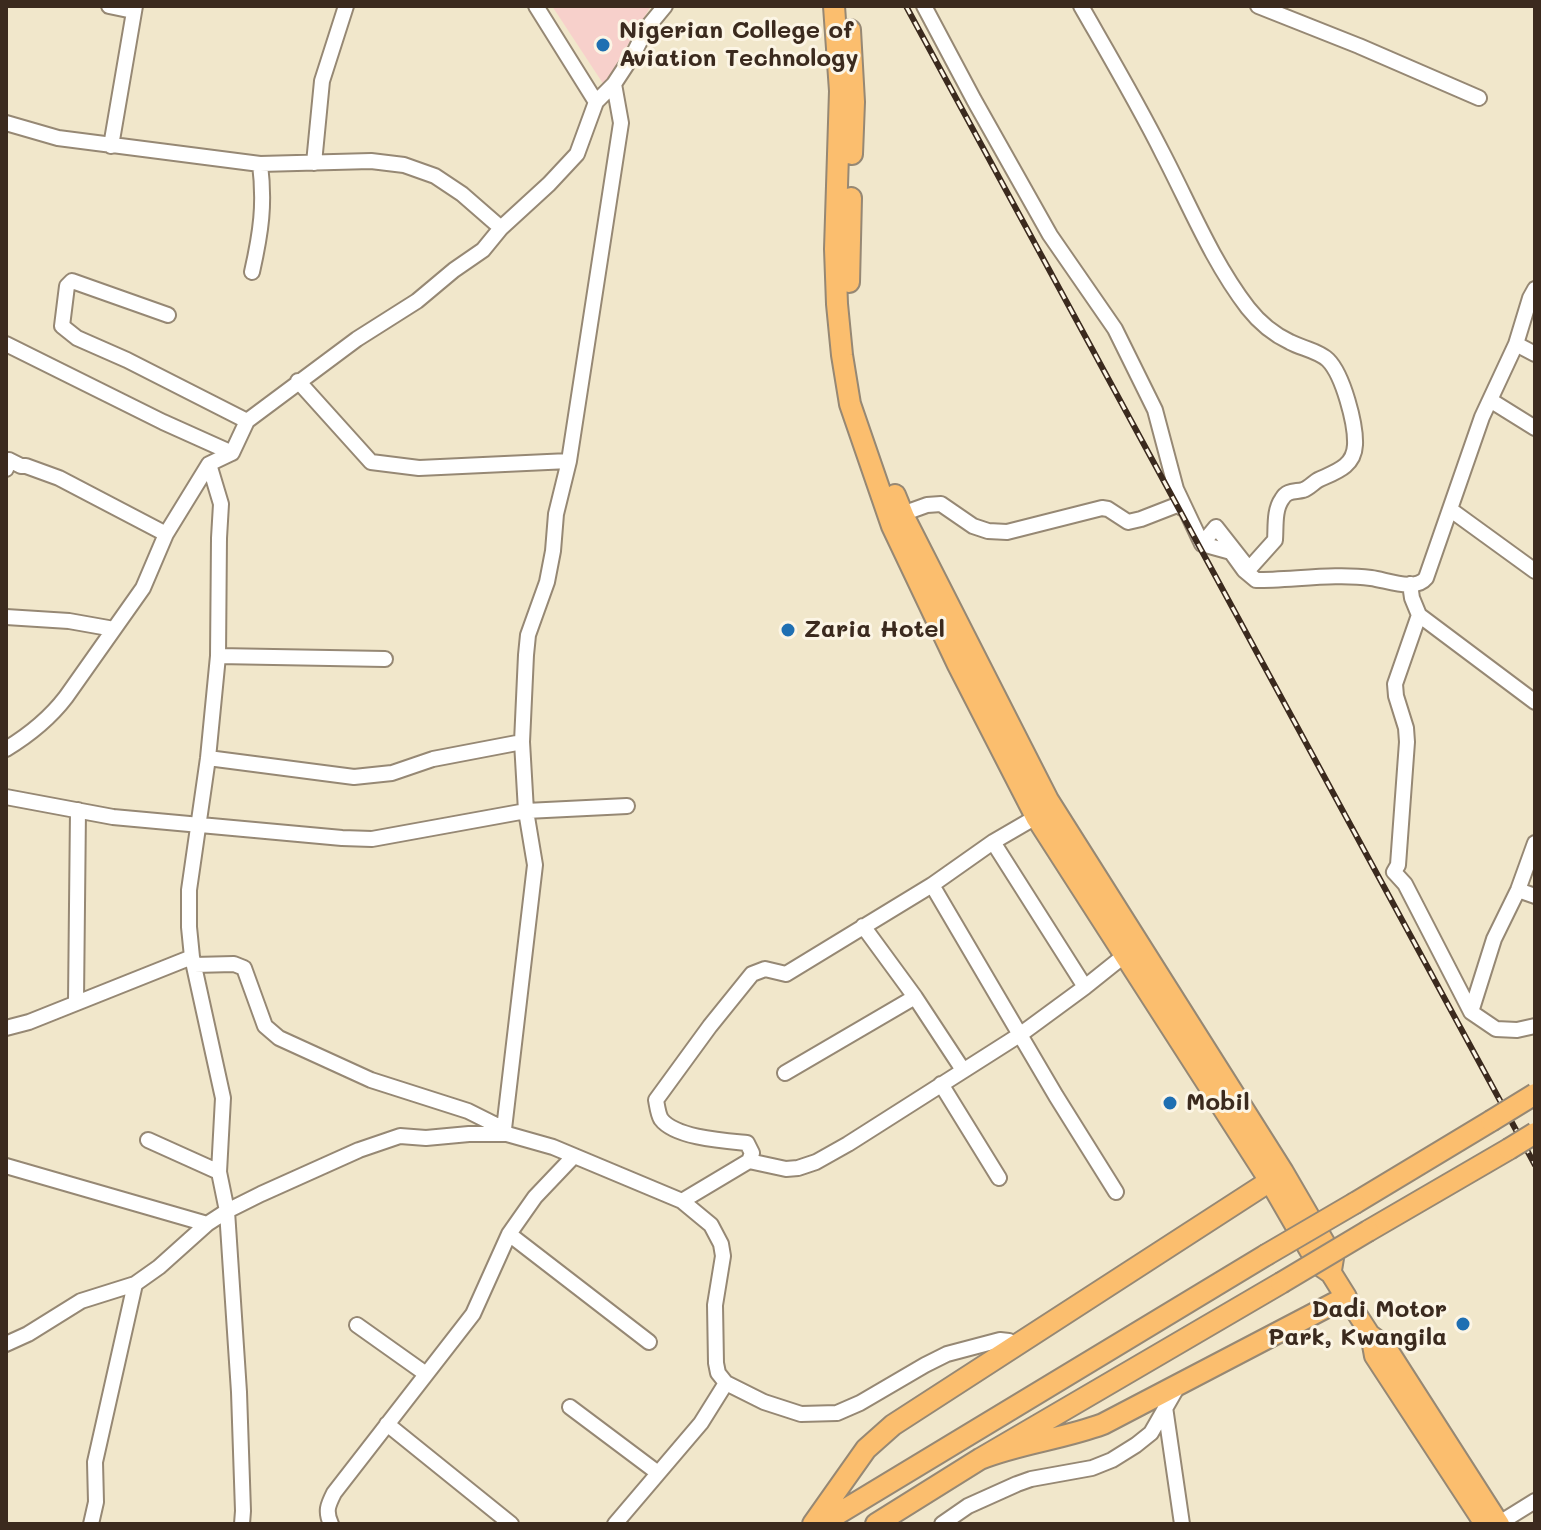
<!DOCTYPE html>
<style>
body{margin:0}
#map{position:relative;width:1541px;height:1530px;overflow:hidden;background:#f1e7cb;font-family:Mali,sans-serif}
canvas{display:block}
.frame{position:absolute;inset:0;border:8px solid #3b2a1e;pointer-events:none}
</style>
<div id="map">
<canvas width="1541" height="1530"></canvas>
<div class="frame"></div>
</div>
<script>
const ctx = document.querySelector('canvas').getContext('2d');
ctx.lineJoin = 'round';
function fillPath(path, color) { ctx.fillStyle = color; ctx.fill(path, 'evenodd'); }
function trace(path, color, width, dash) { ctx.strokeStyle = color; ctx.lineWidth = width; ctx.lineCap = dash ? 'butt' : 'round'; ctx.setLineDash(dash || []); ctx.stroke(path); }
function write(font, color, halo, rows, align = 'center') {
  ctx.font = font + ' Mali,sans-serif'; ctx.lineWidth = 6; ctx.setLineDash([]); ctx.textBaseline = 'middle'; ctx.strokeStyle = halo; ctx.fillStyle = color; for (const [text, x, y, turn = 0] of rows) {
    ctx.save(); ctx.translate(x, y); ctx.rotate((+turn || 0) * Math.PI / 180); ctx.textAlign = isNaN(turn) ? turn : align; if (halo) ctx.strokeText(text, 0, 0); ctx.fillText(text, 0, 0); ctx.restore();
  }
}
fillPath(new Path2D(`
 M552,6H651L604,85Z`), '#f7d0cb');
const minor = new Path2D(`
 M109,6L133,11
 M536,6L596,102
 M924,6L974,100L1050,235L1115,329L1155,410L1176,489L1202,544L1231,552L1244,570L1256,580C1292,580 1336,573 1371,578C1387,580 1415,592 1426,578L1482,417L1516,344L1530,298L1535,289
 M1081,6C1109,55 1138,104 1163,154C1190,206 1212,261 1248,308C1259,322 1273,334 1290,342C1301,348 1319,351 1328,360C1343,375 1356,424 1355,445C1354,467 1335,472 1318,480C1313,483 1309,488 1303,490C1295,492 1287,490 1282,499C1274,510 1276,527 1275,540L1249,569L1216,527L1202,544
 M1258,6L1359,46L1479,98
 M6,123L58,138L260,164L371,161L404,165L435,176L462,194L501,228
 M111,146L135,6
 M314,163L322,81L346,6
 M252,272C261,232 265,204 260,164
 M168,315L72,281L67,286L62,326L77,338L127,360L247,421
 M6,344L163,422L232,453
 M1516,344L1535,354
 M298,381L371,462L419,468L569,461
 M1490,400L1535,428
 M209,464L221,504L219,538L218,656L208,758L189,890V927L192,957L223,1098L219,1172L227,1211L239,1392L243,1511L242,1524
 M6,469L9,460L21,466H26L59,478L166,534
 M1451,510L1535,571
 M902,514L927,505L941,504L973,526L988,531L1007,532L1102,508L1108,509L1128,522L1141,519L1177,505L1184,509
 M1410,584L1412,598L1419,615L1535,702
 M1419,615L1395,684L1396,696L1406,728L1407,742L1398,865L1394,872L1405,884L1471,1012L1496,1029L1517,1030L1535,1026
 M6,617L69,621L114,629
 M218,656L385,659
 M6,749C29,735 50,718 66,697L143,588L166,534L209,464L232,453L247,421L357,339L417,301L454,270L483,250L501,228L549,184L577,154L596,102L614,84L633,55L646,29L665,6
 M208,758L354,777L392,773L433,759L522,742
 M6,797L113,817L342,838L372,839L526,811L627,806
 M993,842L1085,987
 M932,885L1056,1096L1116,1192
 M1518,890L1535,896
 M863,926L915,997L963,1070
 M194,965L234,964L244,968L265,1026L279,1038L371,1080L468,1111L504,1129
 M76,1001L78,810
 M1471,1012L1494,939L1518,890L1535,843
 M6,1028L29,1022L192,957
 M785,1073L915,997
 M941,1084L999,1178
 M507,1134L504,1129L535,865L526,811L522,742L526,655L528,635L547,582L553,551L556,514L569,461L621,123L614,84
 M148,1140L219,1172
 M749,1161L752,1153L747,1143C726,1141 675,1138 661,1119C658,1114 657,1105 656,1100L710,1026L752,974L765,969L786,974L932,885L993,842L1036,817
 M6,1166L207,1224
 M682,1201L749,1161L786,1169L798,1168L816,1162L848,1144L1021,1034L1085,987L1125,955
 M509,1234L649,1342
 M357,1325L426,1374
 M6,1344L28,1334L81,1301L135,1284L159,1267L207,1224L227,1211L261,1194L359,1150L400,1136L426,1138L469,1134H507L553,1147L682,1201L711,1225L721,1244L723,1256L715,1305L716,1363L718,1373L726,1383L764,1402L801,1414L837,1413L860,1403L925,1365L947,1354L1000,1340L1009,1341L1017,1346
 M570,1407L658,1473
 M1165,1407L1182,1524
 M387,1424L511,1524
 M91,1524L96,1502L95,1462L135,1284
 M331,1524C325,1511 328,1505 334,1493L473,1314L509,1234L535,1197L574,1156
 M615,1524L701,1423L726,1383
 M942,1524L968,1506L1017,1484L1031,1479L1092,1468L1112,1460L1136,1445L1151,1433L1178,1386
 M1498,1524L1535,1501`);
const major = new Path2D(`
 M1346,1297L1370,1334L1374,1356L1484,1524
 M1370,1334L1386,1346L1500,1524`);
const highway = new Path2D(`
 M834,6L840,91L835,249L837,304L842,355L850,404L892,526L958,665L1036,817L1270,1181L1318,1264L1331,1273L1346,1297L1103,1424C1063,1439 1020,1443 980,1459
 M850,30L854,102L852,154
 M849,282L851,198
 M895,495L904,517L1048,800L1283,1172L1333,1258L1331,1270
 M1355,1203L1491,1121
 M1368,1231L1509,1149
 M813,1524L866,1449L893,1425L1270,1181
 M821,1524L1266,1255
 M876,1524L980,1459L1281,1283`);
trace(minor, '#968874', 18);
trace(major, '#968874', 22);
trace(highway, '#968874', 24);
trace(minor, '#fff', 14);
trace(major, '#fbbe6e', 18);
trace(highway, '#fbbe6e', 20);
const rail = new Path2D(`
 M906,6L1535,1165`);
trace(rail, '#3b2a1e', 6);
trace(rail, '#fcf5e5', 3, [9]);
const highwayBridge = new Path2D(`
 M1491,1121L1535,1094
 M1509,1149L1535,1133
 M1266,1255L1355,1203
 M1281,1283L1368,1231`);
trace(highwayBridge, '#968874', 24, []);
trace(highwayBridge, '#fbbe6e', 20);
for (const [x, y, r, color] of [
 [603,45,8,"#1f6fb2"],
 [788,630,8,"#1f6fb2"],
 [1170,1103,8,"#1f6fb2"],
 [1463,1324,8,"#1f6fb2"]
]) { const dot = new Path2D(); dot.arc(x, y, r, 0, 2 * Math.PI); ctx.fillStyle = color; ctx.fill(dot); trace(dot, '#fcf5e5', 3); }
write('bold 24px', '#3b2a1e', '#fcf5e5', [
 ["Nigerian College of",619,31],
 ["Aviation Technology",619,59],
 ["Zaria Hotel",804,630],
 ["Mobil",1186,1103],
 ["Dadi Motor",1447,1310,"right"],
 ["Park, Kwangila",1447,1338,"right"]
], 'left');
</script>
